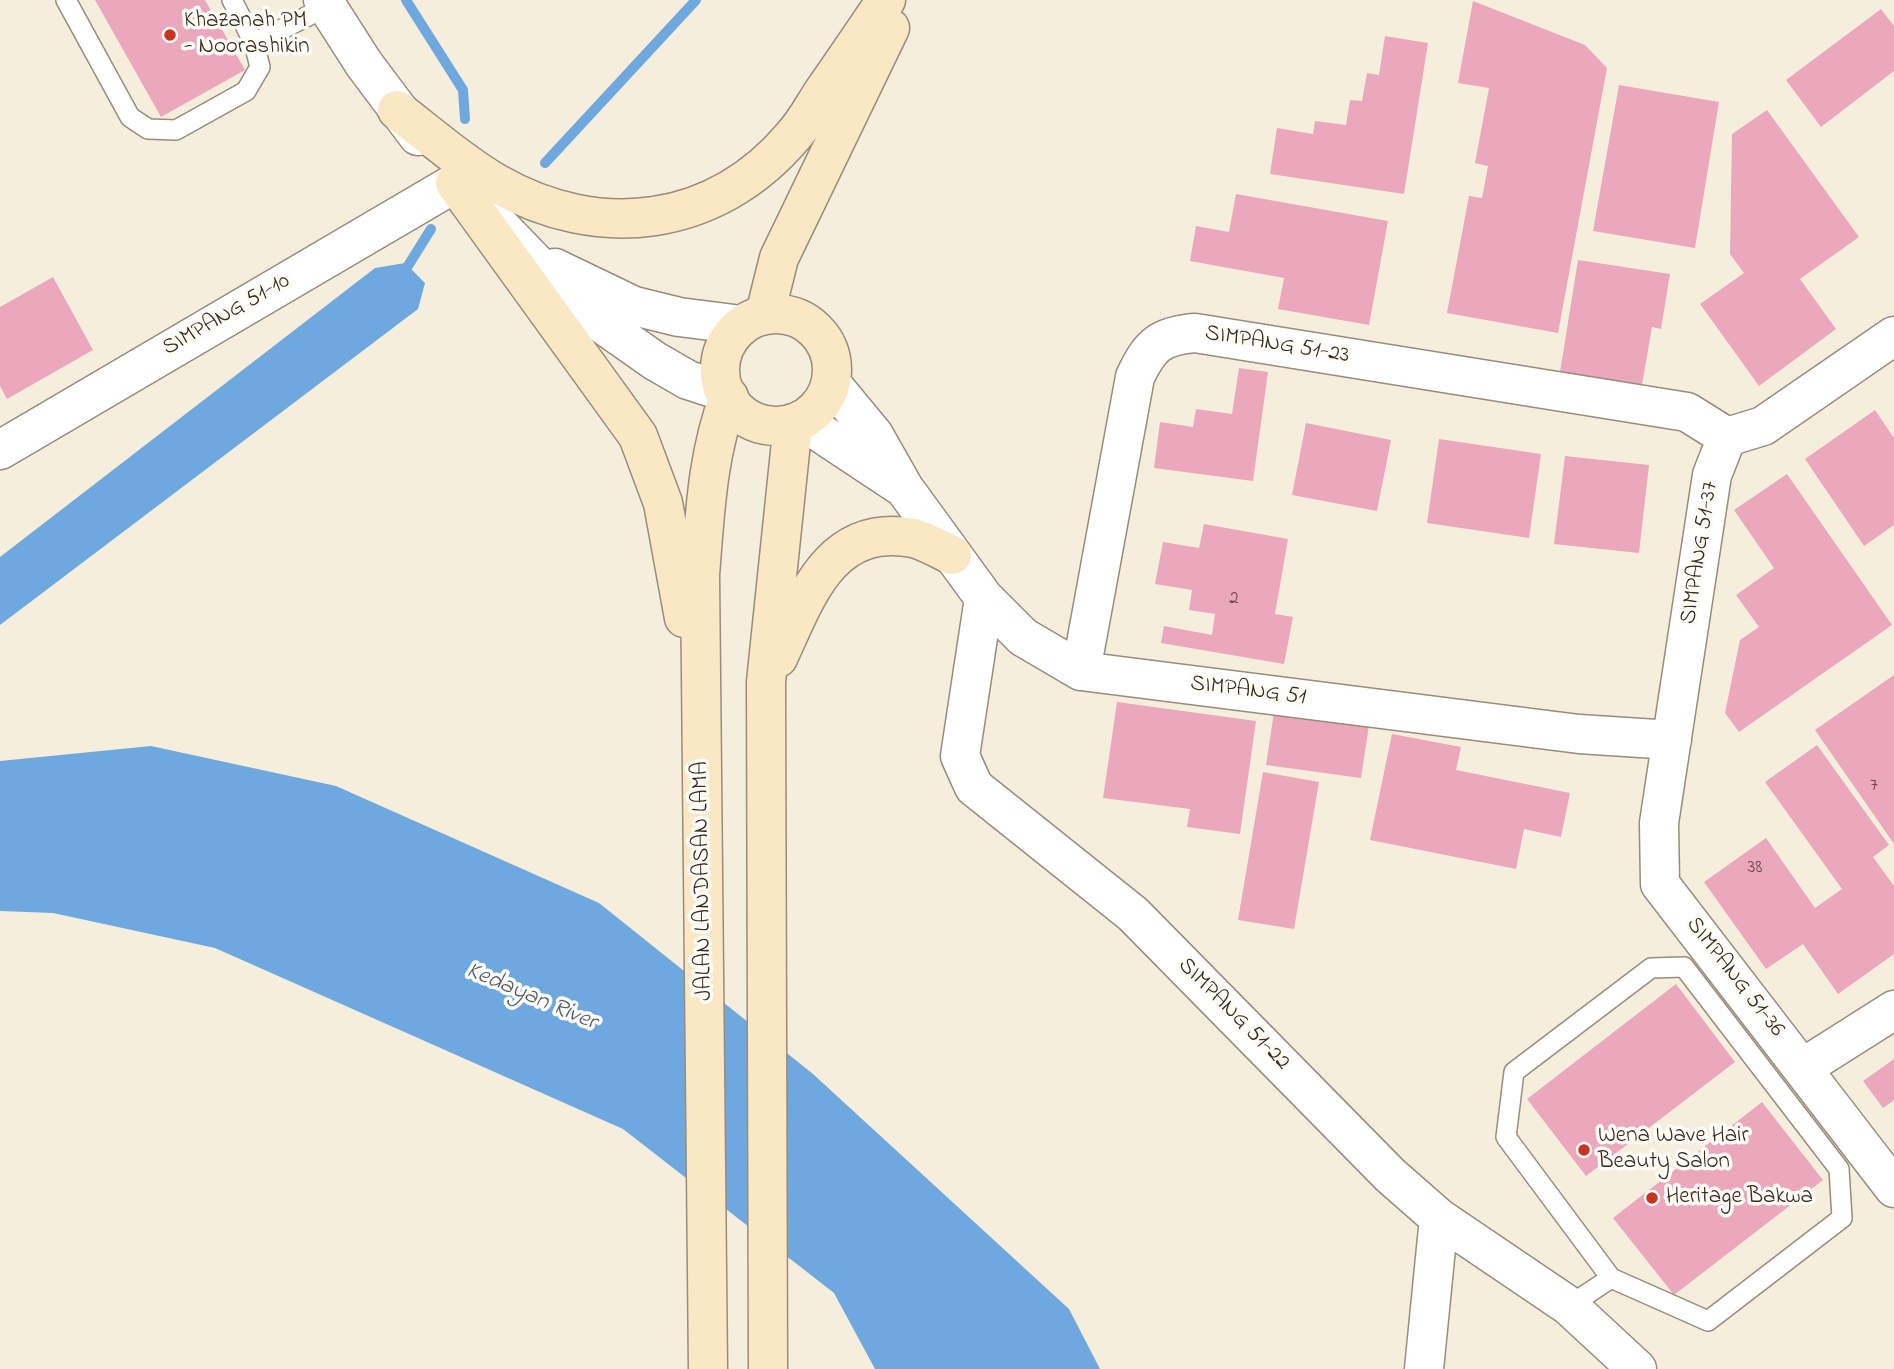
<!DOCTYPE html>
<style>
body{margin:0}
canvas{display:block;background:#f6eedc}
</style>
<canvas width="1894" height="1369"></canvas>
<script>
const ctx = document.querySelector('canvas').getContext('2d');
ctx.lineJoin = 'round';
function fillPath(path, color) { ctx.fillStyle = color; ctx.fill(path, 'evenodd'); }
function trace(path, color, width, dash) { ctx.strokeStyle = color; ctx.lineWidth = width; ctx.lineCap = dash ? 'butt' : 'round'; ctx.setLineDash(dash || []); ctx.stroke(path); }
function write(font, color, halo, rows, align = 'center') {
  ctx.font = font + ' "Indie Flower",sans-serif'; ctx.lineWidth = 7; ctx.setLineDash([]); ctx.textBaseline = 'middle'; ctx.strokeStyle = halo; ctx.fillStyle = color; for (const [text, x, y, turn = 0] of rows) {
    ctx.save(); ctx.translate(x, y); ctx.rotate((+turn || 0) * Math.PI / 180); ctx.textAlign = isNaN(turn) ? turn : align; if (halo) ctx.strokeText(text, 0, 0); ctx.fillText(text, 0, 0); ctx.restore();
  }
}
fillPath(new Path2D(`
 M405,263L425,283L418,309L0,625V557L375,268Z
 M151,746L336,786L599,903L813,1074L1069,1309L1100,1369H875L834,1293L623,1129L215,948L53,913L0,911V761Z`), '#6fa8de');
trace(new Path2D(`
 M406,0L463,90L465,119
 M545,163L696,0
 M401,277L431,229`), '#6fa8de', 10);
fillPath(new Path2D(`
 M95,0H205L245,70L161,117Z
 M1473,1L1585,45L1607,68L1558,333L1447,313L1469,196L1482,198L1488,166L1475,163L1489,88L1458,83Z
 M1881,9L1894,26V71L1821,127L1786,80Z
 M1385,36L1428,43L1404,194L1270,174L1277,128L1313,134L1315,121L1346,125L1350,100L1362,101L1367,73L1379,75Z
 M1619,85L1719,102L1695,248L1593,231Z
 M1767,110L1859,237L1800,279L1836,329L1759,386L1700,304L1744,273L1730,254L1732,134Z
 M1236,194L1388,221L1369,325L1278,309L1284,278L1190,261L1196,226L1229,232Z
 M1578,260L1670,274L1661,329L1652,327L1642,385L1560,372Z
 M53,277L93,350L7,399L0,386V307Z
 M1239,368L1268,372L1253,481L1154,468L1160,422L1193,427L1196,409L1232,414Z
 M1875,410L1894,438V525L1864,546L1805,459Z
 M1306,423L1391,440L1377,511L1292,495Z
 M1439,439L1541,454L1529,538L1427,523Z
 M1565,456L1649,465L1639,553L1554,544Z
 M1787,474L1892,625L1739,732L1725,713L1740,640L1759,627L1736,595L1774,568L1734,510Z
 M1204,524L1288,539L1275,614L1293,617L1284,664L1161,643L1164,626L1212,635L1215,614L1189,610L1192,590L1155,584L1163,542L1199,548Z
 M1894,675V844L1815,730Z
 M1117,702L1256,721L1240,834L1187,827L1190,809L1103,798Z
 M1274,712L1369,725L1361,778L1266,765Z
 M1392,734L1461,747L1456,770L1570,793L1561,837L1524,829L1516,869L1370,840Z
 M1817,745L1889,845L1873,857L1894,886V954L1838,994L1803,944L1766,969L1704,882L1766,838L1815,908L1842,889L1765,782Z
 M1263,772L1319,782L1294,929L1238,920Z
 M1676,984L1735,1062L1586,1176L1527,1099Z
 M1894,1059V1100L1883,1108L1863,1081Z
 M1762,1102L1823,1180L1674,1295L1613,1218Z`), '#eba7bc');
const service = new Path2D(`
 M66,0L130,117L148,129L176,130L246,91L260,67L254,43L232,0
 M254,43L326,7
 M1684,967L1839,1169L1842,1218L1708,1321L1611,1278L1506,1137L1514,1072L1651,968Z
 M1569,1306L1611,1278`);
const minor = new Path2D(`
 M1894,336L1763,426L1727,437L1712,475L1659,823L1660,884L1894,1188
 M831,383L874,435L904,488L984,598L1023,637L1081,671L1579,734L1672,740
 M801,420L899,485
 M0,450L455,183
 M984,598L960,756L974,787L1133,914L1390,1175L1439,1218L1569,1306L1637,1369
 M1081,671L1135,377C1150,345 1160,336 1195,333L1687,412L1727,437
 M1804,1067L1894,1010
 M1424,1369L1439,1218`);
const tertiary = new Path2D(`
 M323,0L364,64L418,136
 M493,219L578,307L655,361L688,380L725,392
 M555,268L634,306L679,317L742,325`);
const secondary = new Path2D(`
 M397,110C429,134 461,163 496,183C599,242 715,228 793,136C805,123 813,107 823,92C844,62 865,31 886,0
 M455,183L638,436L663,503L684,618
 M720 370a56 56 0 1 1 112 0a56 56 0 1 1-112 0Z
 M765,314L779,258L890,28
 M778,658C806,598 829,523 913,538C926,541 940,550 952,555
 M708,1369L700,575C705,514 707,455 729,397
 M768,1369L766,682L793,423`);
trace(service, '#988c7d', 22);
trace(minor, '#988c7d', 41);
trace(tertiary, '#988c7d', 41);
trace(secondary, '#988c7d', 41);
trace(service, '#fff', 19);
trace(minor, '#fff', 38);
trace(tertiary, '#fff', 38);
trace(secondary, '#fae7c3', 38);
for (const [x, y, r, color] of [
 [170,35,7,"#c8321e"],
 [1584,1150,7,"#c8321e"],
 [1652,1198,7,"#c8321e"]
]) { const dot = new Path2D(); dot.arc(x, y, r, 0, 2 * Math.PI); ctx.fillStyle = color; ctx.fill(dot); trace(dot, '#fdfcf7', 2.5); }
write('19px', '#674946', null, [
 ["2",1234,600],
 ["7",1874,787],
 ["38",1755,869]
]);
write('23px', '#3b2a1e', '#fdfcf7', [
 ["Khazanah PM",184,22],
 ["- Noorashikin",184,48],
 ["Wena Wave Hair",1598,1137],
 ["Beauty Salon",1598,1163],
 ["Heritage Bakwa",1666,1198]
], 'left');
write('23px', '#3b2a1e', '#fdfcf7', [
 ["SIMPANG 51-10",227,316,-30],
 ["SIMPANG 51-23",1277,346,9],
 ["SIMPANG 51-37",1701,553,-81],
 ["SIMPANG 51",1248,692,7],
 ["JALAN LANDASAN LAMA",704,881,-91],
 ["SIMPANG 51-36",1734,978,52],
 ["SIMPANG 51-22",1233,1015,45]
]);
write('italic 24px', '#505c6b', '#fdfcf7', [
 ["Kedayan River",531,998,23]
]);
</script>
